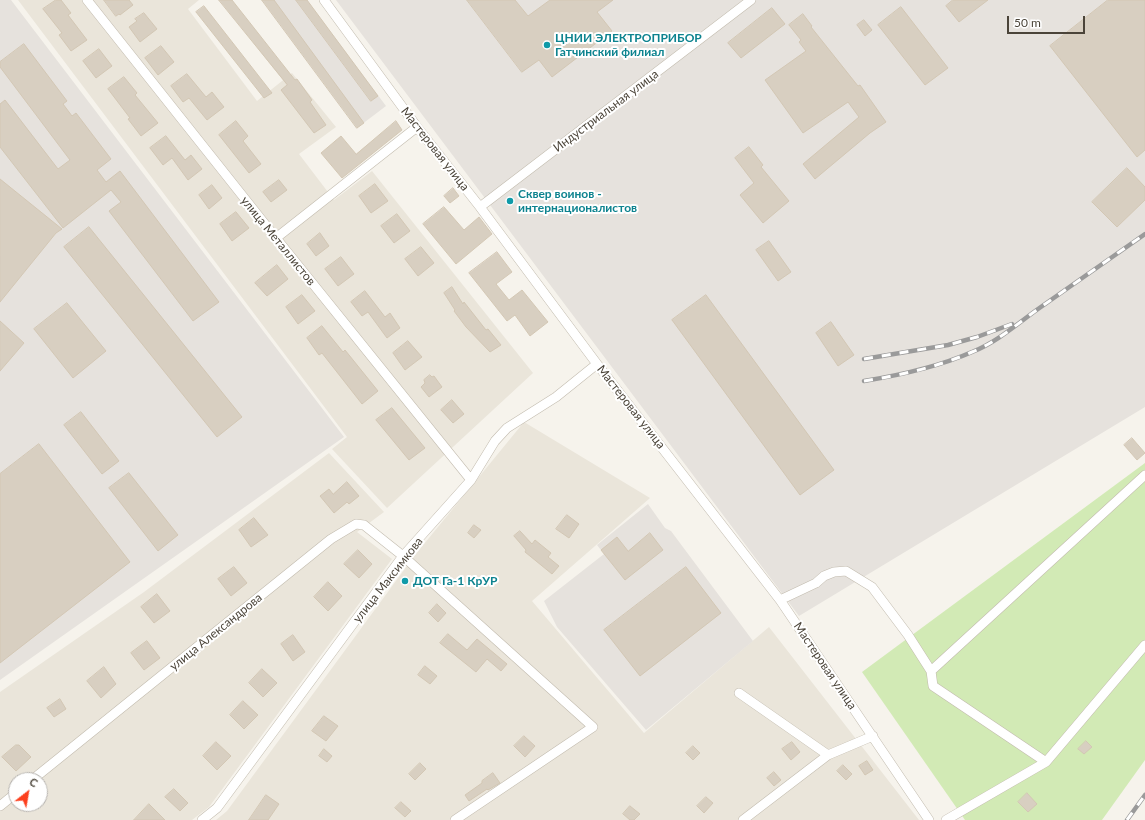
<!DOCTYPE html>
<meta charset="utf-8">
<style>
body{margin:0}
#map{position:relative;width:1145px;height:820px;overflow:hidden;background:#f6f3ec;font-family:Lato,sans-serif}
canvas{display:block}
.north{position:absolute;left:8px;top:772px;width:40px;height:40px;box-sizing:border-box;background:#fff;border:1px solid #b7b4b0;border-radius:50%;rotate:31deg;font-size:11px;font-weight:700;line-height:16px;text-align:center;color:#4b4439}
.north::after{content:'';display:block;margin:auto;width:14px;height:18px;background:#fc3f1d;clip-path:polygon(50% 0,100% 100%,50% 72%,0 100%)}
.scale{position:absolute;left:1007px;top:16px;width:78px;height:18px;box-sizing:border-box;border:2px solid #4b4439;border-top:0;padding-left:5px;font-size:12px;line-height:14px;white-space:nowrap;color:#4b4439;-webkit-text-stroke:3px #fff;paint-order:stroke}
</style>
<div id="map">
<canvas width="1145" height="820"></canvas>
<div class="north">С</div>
<div class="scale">50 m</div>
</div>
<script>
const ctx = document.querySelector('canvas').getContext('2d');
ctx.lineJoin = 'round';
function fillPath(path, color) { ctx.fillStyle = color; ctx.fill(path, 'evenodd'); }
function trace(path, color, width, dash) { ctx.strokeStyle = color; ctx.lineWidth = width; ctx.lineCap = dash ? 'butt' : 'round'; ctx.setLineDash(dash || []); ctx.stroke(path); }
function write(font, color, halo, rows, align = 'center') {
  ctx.font = font + ' Lato,sans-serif'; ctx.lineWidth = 4; ctx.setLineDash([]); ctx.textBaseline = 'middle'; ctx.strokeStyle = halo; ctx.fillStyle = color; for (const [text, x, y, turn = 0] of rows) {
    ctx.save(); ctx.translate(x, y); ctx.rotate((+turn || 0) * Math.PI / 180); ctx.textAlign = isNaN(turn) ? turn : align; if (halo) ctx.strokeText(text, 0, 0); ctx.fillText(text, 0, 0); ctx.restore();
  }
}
fillPath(new Path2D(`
 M18,0H199L188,9L257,101L292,73L336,127L299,154L334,200L372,171L533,373L387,508L332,449L347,437Z
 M524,422L650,498L532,601L644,733L769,627L919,820H216L227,811L415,555Z
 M329,453L384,512L357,532L392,559L209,807L192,820H0V692L144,592ZM16,780H40V804H16Z`), '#eae5da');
fillPath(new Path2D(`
 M0,0H11L344,437L0,680Z
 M262,0H307L386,106L357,128Z
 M336,0H1145V407L799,616Z
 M648,504L665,528L671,531L753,641L646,730L557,627L544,601L604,554L597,545Z`), '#e6e2dd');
fillPath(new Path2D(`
 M1145,463V760L1102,820H965L862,672Z`), '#d2eab5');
const building = new Path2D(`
 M56,0H61L71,13L68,15L87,40L71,51L59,35L62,33L43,9Z
 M104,0H129L133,5L120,15L119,14L116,16Z
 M219,0H232L295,80L297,79L312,100L310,102L326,125L314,133L281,90L287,85Z
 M262,0H274L364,123L357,128Z
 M296,0H307L378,96L371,101Z
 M467,0H515L528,16L550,0H613L597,12L612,31L552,77L539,60L522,72Z
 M953,0H988L959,22L946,6Z
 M1108,0H1145V150L1137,157L1050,46Z
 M204,6L272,93L264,98L196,12Z
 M901,7L948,68L925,85L878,25Z
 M772,8L785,24L741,58L728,43Z
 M144,13L157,29L140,42L129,27L137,21L135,19Z
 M803,14L812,26L811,27L858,86L860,85L886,122L870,133L815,179L803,164L859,117L848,102L803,133L765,80L806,51L799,42L801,40L789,25Z
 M864,20L872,30L865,36L857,25Z
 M24,44L67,101L63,104L72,116L76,113L111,159L97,170L106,182L120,171L219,302L193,321L109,211L121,202L111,190L63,228L0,147V104L5,100L58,169L70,160L0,67V62Z
 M161,46L174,62L158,75L145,58Z
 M99,49L112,66L96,78L83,61Z
 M187,74L206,97L212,92L224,107L207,120L189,98L183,102L171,86Z
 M124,77L137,93L135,95L158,123L141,136L128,119L130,118L108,89Z
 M236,121L248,136L243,141L261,164L249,173L219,135Z
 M396,121L402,130L342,178L321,153L341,136L356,154Z
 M166,136L185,160L191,155L202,169L188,180L172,158L163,165L150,148Z
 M749,147L763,165L761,167L789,201L763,223L740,195L754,183L735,158Z
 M1127,168L1145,187V200L1117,227L1092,202Z
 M0,179L62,229L56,233L0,302Z
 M279,180L287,190L271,202L263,192Z
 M375,184L388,201L371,213L359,196Z
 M212,185L222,198L209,209L199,195Z
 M453,188L459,196L450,203L444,196Z
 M444,207L464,230L479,217L492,234L456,264L423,224Z
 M236,212L249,228L232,241L220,224Z
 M397,214L410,231L394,243L381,226Z
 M89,227L242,417L217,437L64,247Z
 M320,233L329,246L316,256L307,244Z
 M769,241L791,272L778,281L756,250Z
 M421,247L434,263L418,276L405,259Z
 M497,252L512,272L496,284L509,300L522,290L548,322L530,336L515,315L507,321L469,273Z
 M341,257L354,274L338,286L325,269Z
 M277,265L288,279L267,296L255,283Z
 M452,287L463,304L464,302L486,330L488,329L501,345L490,352L466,327L454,311L455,310L444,293Z
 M365,291L385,317L390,313L400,328L387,338L368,312L362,316L351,302Z
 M302,295L315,311L298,324L286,307Z
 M706,295L834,470L800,495L672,320Z
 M67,303L106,351L73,378L34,329Z
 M0,321L24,343L0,371Z
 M831,322L854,355L838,366L816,333Z
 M322,326L343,352L345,350L378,391L362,404L322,353L319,355L307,338Z
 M408,341L422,357L405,370L393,353Z
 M430,375L432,377L434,376L442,387L429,397L421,387L425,383L424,380Z
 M452,400L464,414L453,423L441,410Z
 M392,408L425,448L409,460L376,420Z
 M81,412L119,461L102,474L64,425Z
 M1132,438L1145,453L1137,460L1124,445Z
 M39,444L130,562L0,663V474Z
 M129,473L178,535L158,551L109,488Z
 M347,482L359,496L349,504L347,502L334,513L320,496L329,489L333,494Z
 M567,515L579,524L569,538L556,529Z
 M254,518L268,535L251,547L239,530Z
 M474,525L481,530L474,538L468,533Z
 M520,531L532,544L535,540L551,553L548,557L559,566L552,574L525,552L526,550L514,536Z
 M650,533L663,550L625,580L601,550L617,537L628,551Z
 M358,550L372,564L359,578L344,564Z
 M234,567L247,583L231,596L218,579Z
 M686,567L721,613L640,676L604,630Z
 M328,582L342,596L328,611L314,597Z
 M157,594L170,611L154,623L141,607Z
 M437,604L446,613L438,622L429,613Z
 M448,634L467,650L477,639L507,664L501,671L487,659L476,672L440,643Z
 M293,635L305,652L293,661L281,644Z
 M147,641L160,658L144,670L131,653Z
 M425,666L437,676L430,684L418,675Z
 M104,667L116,684L101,698L87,681Z
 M262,669L277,683L263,697L249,683Z
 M60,699L66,709L54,717L47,708Z
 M243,701L258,715L244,729L230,715Z
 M324,716L338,726L326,741L312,731Z
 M524,736L535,746L525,757L514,746Z
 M1086,741L1092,747L1084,754L1078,749Z
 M216,742L231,756L217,770L203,756Z
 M792,742L800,752L791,760L782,749Z
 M16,745H19L31,757L16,771L2,757Z
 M693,746L700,753L693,760L686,753Z
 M324,749L332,756L327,762L319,756Z
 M867,761L873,770L865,775L859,766Z
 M420,763L426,769L415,780L409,774Z
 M843,765L852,774L846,780L837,771Z
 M774,772L781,780L774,786L767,778Z
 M493,773L500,783L488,790L487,789L469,801L465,795L482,783V781Z
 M174,789L188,803L180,811L165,797Z
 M1027,793L1037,804L1028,812L1018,802Z
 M266,795L279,804L268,820H249Z
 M706,797L713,803L704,813L697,806Z
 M401,802L411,811L405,817L395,808Z
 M149,804L165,820H134Z
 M630,806L640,814L634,820H630L623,814Z`);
fillPath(building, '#d8cfc1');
trace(building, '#d3c7b4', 1);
const street = new Path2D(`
 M87,0L276,238L471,480
 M324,0L417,127L480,207L597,364L780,600L929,820
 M480,207L751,0
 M276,238L417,127
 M780,600L816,583L824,576L834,572L846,571L872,587L908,635L931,671
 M739,693L828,755L743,820
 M828,755L873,736
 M1046,762L933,686L931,671L1145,475
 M32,780L331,539L356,524L364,525L403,556L593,727L455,820
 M0,806L16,793
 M202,820L217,808L403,556L471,480L495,441L507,428L556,397L597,364
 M946,820L1046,762L1145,645`);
trace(street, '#c2bbae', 10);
trace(street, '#fff', 9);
const rail = new Path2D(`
 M864,359L948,345L977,337L1012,324
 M864,381C901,375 938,367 972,352C997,342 1017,324 1038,309C1074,284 1109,259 1145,234
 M1127,820L1145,795`);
trace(rail, '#9a9a9a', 4.5);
trace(rail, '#fff', 3, [9]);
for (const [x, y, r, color] of [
 [547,45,4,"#0f9aa8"],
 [510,201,4,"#0f9aa8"],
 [405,581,4,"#0f9aa8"]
]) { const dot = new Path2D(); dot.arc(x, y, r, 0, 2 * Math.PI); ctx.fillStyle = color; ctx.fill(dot); trace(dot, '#fff', 1.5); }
write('bold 12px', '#0d838f', '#fff', [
 ["ЦНИИ ЭЛЕКТРОПРИБОР",555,38],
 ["Гатчинский филиал",555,52],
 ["Сквер воинов -",518,194],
 ["интернационалистов",518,208],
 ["ДОТ Га-1 КрУР",413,581]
], 'left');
write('12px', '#4b4439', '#fff', [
 ["Индустриальная улица",606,111,-37],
 ["Мастеровая улица",435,149,52],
 ["улица Металлистов",278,241,51],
 ["Мастеровая улица",631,407,52],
 ["улица Максимкова",388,580,-52],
 ["улица Александрова",216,632,-39],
 ["Мастеровая улица",825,666,56]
]);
</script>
